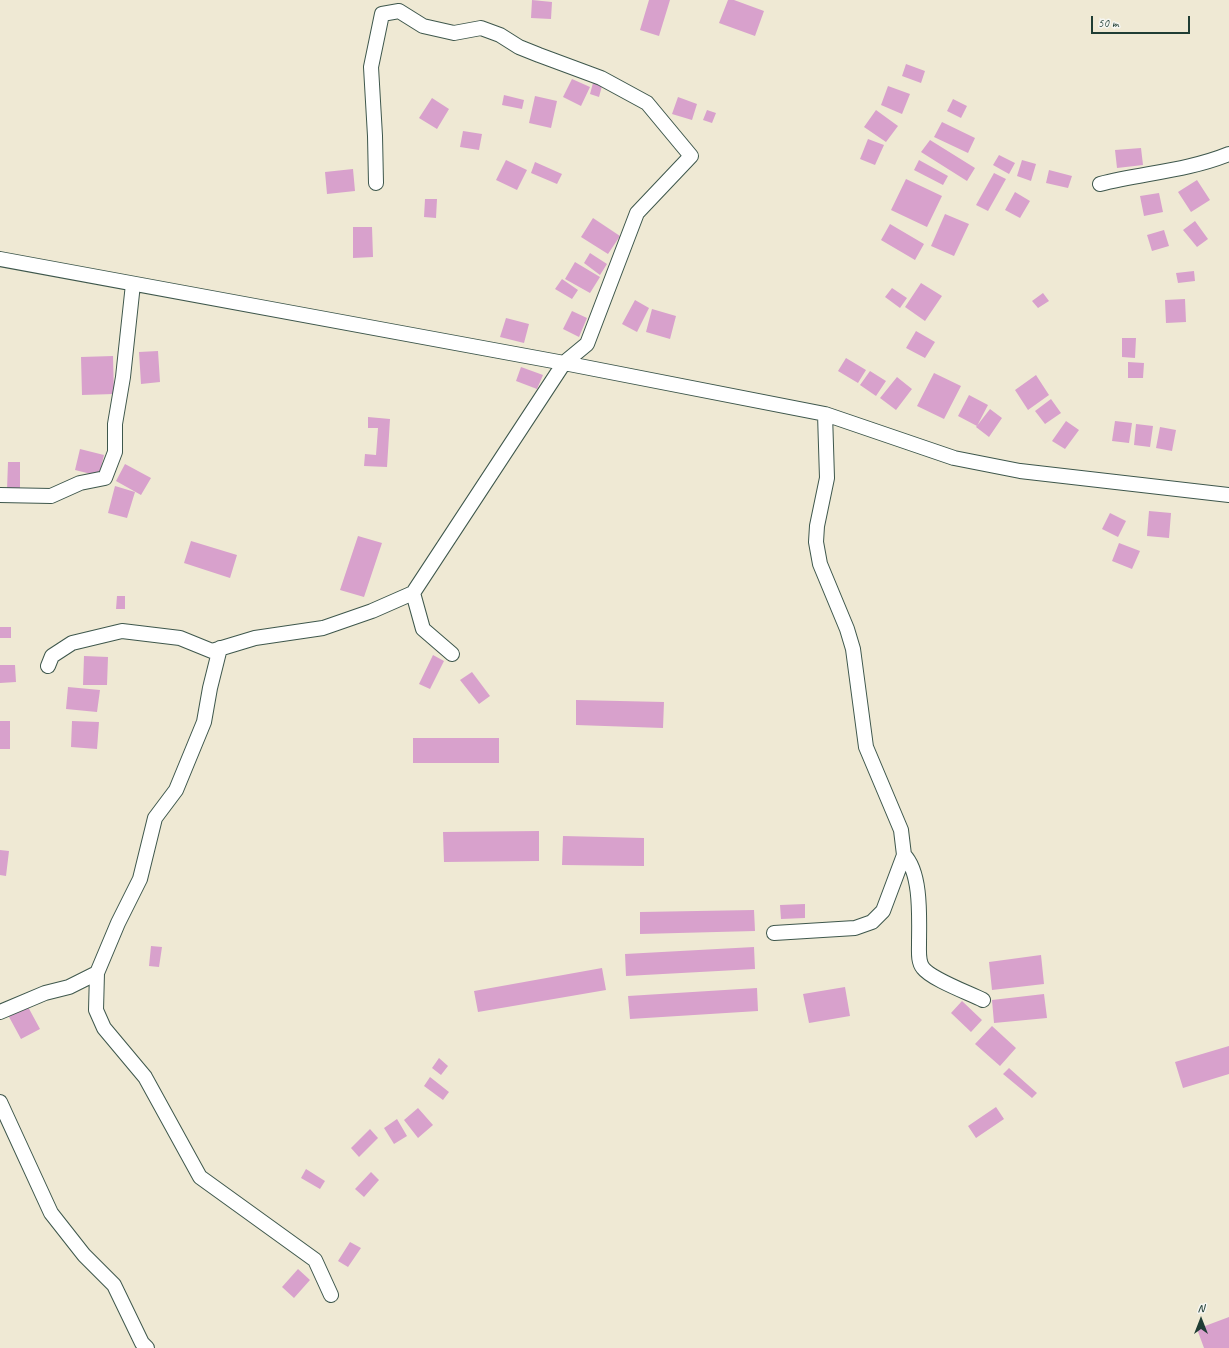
<!DOCTYPE html>
<style>
body{margin:0}
#map{position:relative;width:1229px;height:1348px;overflow:hidden;background:#efe9d4;font-family:Caveat,sans-serif}
canvas{display:block}
.north{position:absolute;left:1181px;top:1300px;width:40px;height:40px;-webkit-text-stroke:3px #f6f6f2;paint-order:stroke;rotate:0deg;font-size:11px;font-weight:700;line-height:16px;text-align:center;color:#1f3d34}
.north::after{content:'';display:block;margin:auto;width:14px;height:18px;background:#1f3d34;clip-path:polygon(50% 0,100% 100%,50% 72%,0 100%)}
.scale{position:absolute;left:1091px;top:16px;width:99px;height:18px;box-sizing:border-box;border:2px solid #1f3d34;border-top:0;padding-left:5px;font-size:12px;line-height:14px;white-space:nowrap;color:#1f3d34;-webkit-text-stroke:3px #f6f6f2;paint-order:stroke}
</style>
<div id="map">
<canvas width="1229" height="1348"></canvas>
<div class="north">N</div>
<div class="scale">50 m</div>
</div>
<script>
const ctx = document.querySelector('canvas').getContext('2d');
ctx.lineJoin = 'round';
function fillPath(path, color) { ctx.fillStyle = color; ctx.fill(path, 'evenodd'); }
function trace(path, color, width, dash) { ctx.strokeStyle = color; ctx.lineWidth = width; ctx.lineCap = dash ? 'butt' : 'round'; ctx.setLineDash(dash || []); ctx.stroke(path); }
fillPath(new Path2D(`
 M532,0L552,2L551,19L531,18Z
 M649,0H670L659,36L640,30Z
 M728,0H734L764,11L755,36L719,23Z
 M906,64L925,71L921,83L902,76Z
 M572,79L590,87L581,106L563,97Z
 M593,83L602,86L599,97L590,94Z
 M888,86L910,94L902,114L881,105Z
 M504,95L524,100L522,109L502,105Z
 M535,96L557,101L551,128L529,123Z
 M678,97L697,104L692,120L672,114Z
 M432,98L449,109L437,129L419,118Z
 M953,99L967,106L961,118L947,111Z
 M707,110L716,113L712,123L703,120Z
 M876,110L898,126L886,142L864,127Z
 M942,122L975,138L968,153L934,137Z
 M463,131L482,134L479,150L460,147Z
 M868,139L884,145L875,165L860,159Z
 M930,140L975,168L967,181L921,152Z
 M1141,148L1143,165L1117,168L1115,150Z
 M999,155L1015,163L1009,174L993,165Z
 M506,160L527,170L517,190L496,180Z
 M919,160L948,176L943,185L914,170Z
 M1022,160L1036,164L1031,181L1017,176Z
 M535,162L562,174L557,184L531,173Z
 M353,169L355,191L327,194L325,172Z
 M1049,170L1072,176L1068,188L1046,183Z
 M994,173L1006,179L988,211L976,205Z
 M906,179L942,196L927,227L891,210Z
 M1197,180L1210,200L1191,212L1178,192Z
 M1015,192L1030,201L1020,218L1005,210Z
 M1159,193L1163,212L1144,216L1140,196Z
 M425,199H437L436,218L424,217Z
 M945,214L969,224L954,256L931,246Z
 M593,218L620,236L608,254L581,237Z
 M1195,221L1208,239L1197,247L1183,230Z
 M890,224L924,244L915,260L881,240Z
 M353,227H372L373,257L353,258Z
 M1164,230L1169,246L1152,251L1147,235Z
 M590,253L607,264L600,275L584,263Z
 M575,262L600,277L590,293L565,279Z
 M1194,271L1195,281L1178,283L1176,273Z
 M562,279L578,290L572,299L555,289Z
 M921,283L942,296L925,321L905,307Z
 M892,288L907,298L900,308L885,297Z
 M1043,293L1049,301L1038,308L1032,301Z
 M1185,299L1186,322L1166,323L1165,300Z
 M635,300L649,308L637,332L622,324Z
 M652,309L676,316L670,339L646,332Z
 M572,311L587,318L579,337L563,329Z
 M506,318L529,324L524,343L500,337Z
 M916,331L935,342L925,358L906,348Z
 M1122,338H1136L1135,358L1122,357Z
 M158,351L160,382L141,384L139,352Z
 M113,356L114,394L82,395L81,357Z
 M846,358L866,370L858,383L838,371Z
 M1128,362L1144,363L1143,378H1128Z
 M521,367L543,375L537,389L516,381Z
 M870,371L886,381L876,396L860,385Z
 M934,373L961,386L944,419L917,406Z
 M1036,375L1049,395L1028,410L1015,390Z
 M897,377L912,389L896,410L880,398Z
 M969,395L988,405L977,426L958,416Z
 M1051,399L1061,413L1045,424L1035,411Z
 M990,409L1002,418L989,437L976,427Z
 M368,417L390,419L387,467L364,466L365,454L376,455L378,428H368Z
 M1066,421L1079,430L1065,449L1052,441Z
 M1115,421L1132,423L1129,443L1112,441Z
 M1136,424L1153,426L1150,447L1134,445Z
 M1160,427L1176,430L1172,451L1156,448Z
 M80,449L104,455L99,476L75,470Z
 M8,462H20V490H7Z
 M125,464L151,478L141,495L116,481Z
 M115,486L135,492L127,518L108,513Z
 M1149,511L1171,513L1169,538L1147,536Z
 M1110,513L1126,521L1118,537L1102,529Z
 M358,536L382,543L364,597L340,590Z
 M191,541L237,555L230,578L184,563Z
 M1119,543L1140,551L1132,569L1112,561Z
 M117,596H125V609H116Z
 M0,627H11V638H0Z
 M433,655L444,661L430,689L419,684Z
 M84,656L108,657L107,685H83Z
 M0,665H15L16,682L0,683Z
 M472,672L490,696L479,704L460,680Z
 M68,687L100,690L97,712L66,709Z
 M576,700L664,702L663,728L576,725Z
 M0,721H10V749H0Z
 M72,721L99,722L97,749L71,747Z
 M413,738H499V763H413Z
 M539,831V861L444,862L443,832Z
 M563,836L644,838V866L562,865Z
 M0,850L9,851L6,876L0,875Z
 M805,904V918L781,919L780,905Z
 M754,910L755,931L640,934V912Z
 M151,946L162,947L159,967L149,966Z
 M754,947L755,969L626,976L625,954Z
 M1041,955L1044,984L992,990L989,962Z
 M602,968L606,990L478,1012L474,991Z
 M845,987L850,1016L809,1023L803,994Z
 M757,988L758,1011L630,1019L628,996Z
 M1044,994L1047,1018L994,1023L992,1000Z
 M962,1001L982,1020L971,1032L951,1013Z
 M27,1005L40,1029L21,1039L8,1015Z
 M992,1026L1016,1048L1000,1066L975,1044Z
 M1229,1046V1074L1183,1088L1175,1062Z
 M439,1058L448,1066L441,1075L432,1068Z
 M1009,1068L1037,1093L1032,1098L1003,1074Z
 M430,1077L449,1092L443,1100L424,1086Z
 M996,1107L1004,1119L976,1138L968,1126Z
 M418,1108L433,1125L418,1138L404,1120Z
 M397,1119L407,1136L394,1144L384,1128Z
 M370,1129L378,1138L359,1157L351,1148Z
 M306,1169L325,1181L320,1189L301,1178Z
 M371,1172L379,1180L364,1197L355,1189Z
 M350,1242L361,1248L348,1267L338,1261Z
 M298,1269L310,1280L294,1298L282,1287Z
 M1229,1317V1348H1204L1197,1329Z`), '#d8a1cc');
const street = new Path2D(`
 M376,183L375,136L371,67L382,14L399,11L423,26L454,33L481,28L500,35L519,47L539,55L601,78L647,103L691,156L637,213L587,344L564,363L413,593L423,629L452,654
 M1100,184C1143,173 1187,171 1229,154
 M0,259L564,363L825,414L954,458L1020,471L1229,495
 M0,495L51,496L80,483L105,478L115,452V424L123,377L133,284
 M220,648L210,688L204,722L176,790L155,818L140,879L118,923L97,973L96,1010L104,1028L145,1077L200,1177L315,1260L331,1295
 M48,666L52,656L72,643L122,631L180,638L212,651L255,638L323,628L372,611L413,593
 M904,855C922,873 919,920 919,944C919,952 918,962 923,968C931,979 969,993 983,1000
 M774,933L855,928L872,922L883,911L904,855L901,830L866,747L853,649L847,629L820,564L816,542L817,526L827,478L825,414
 M0,1012L45,993L69,987L97,973
 M0,1102L51,1213L84,1255L114,1285L142,1343L147,1348`);
trace(street, '#3e574c', 16);
trace(street, '#fff', 14);
</script>
